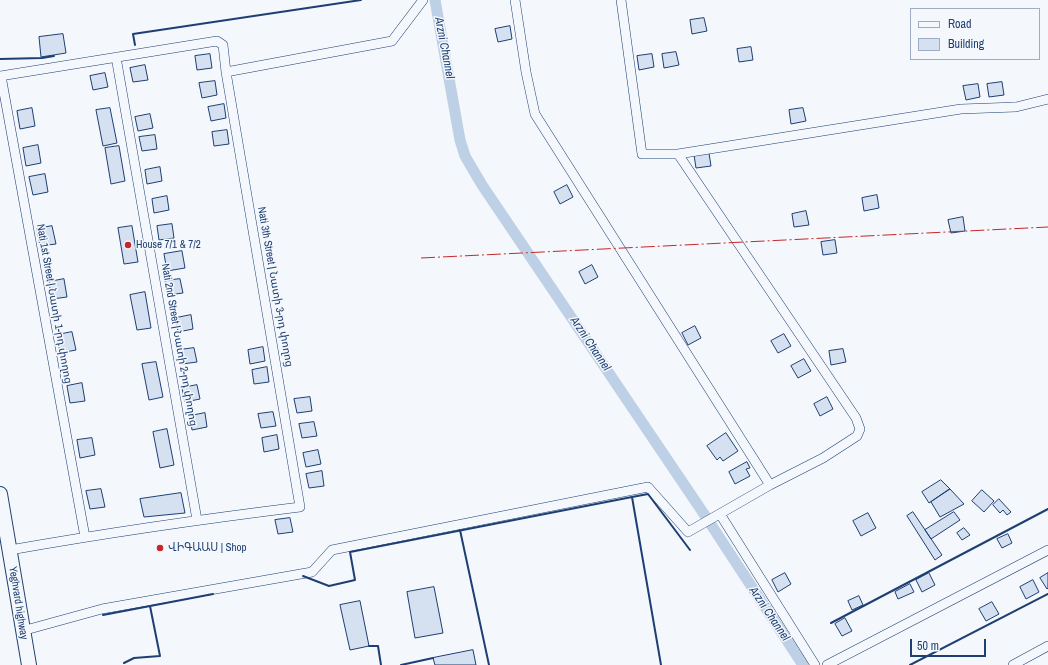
<!DOCTYPE html>
<meta charset="utf-8">
<style>
body{margin:0}
#map{position:relative;width:1048px;height:665px;overflow:hidden;background:#f4f7fb;font-family:"Archivo Narrow",sans-serif}
canvas{display:block}
.legend{position:absolute;left:910px;top:8px;width:130px;height:52px;box-sizing:border-box;background:#f4f7fb;border:1px solid #9eadc5;margin:0;padding:5px 7px;list-style:none;font-size:12px;color:#1d3f73}
.legend li{display:flex;align-items:center;gap:8px;height:20px}
.legend b{width:20px;border:1px solid #9eadc5}
.scale{position:absolute;left:910px;top:639px;width:76px;height:18px;box-sizing:border-box;border:2px solid #1d3f73;border-top:0;padding-left:5px;font-size:12px;line-height:14px;white-space:nowrap;color:#1d3f73;-webkit-text-stroke:3px #f4f7fb;paint-order:stroke}
</style>
<div id="map">
<canvas width="1048" height="665"></canvas>
<ul class="legend">
<li><b style="height:5px;background:#f4f7fb"></b>Road</li>
<li><b style="height:11px;background:#d5e0f0"></b>Building</li>
</ul>
<div class="scale">50 m</div>
</div>
<script>
const ctx = document.querySelector('canvas').getContext('2d');
ctx.lineJoin = 'round';
function trace(path, color, width, dash) { ctx.strokeStyle = color; ctx.lineWidth = width; ctx.lineCap = dash ? 'butt' : 'round'; ctx.setLineDash(dash || []); ctx.stroke(path); }
function fillPath(path, color) { ctx.fillStyle = color; ctx.fill(path, 'evenodd'); }
function write(font, color, halo, rows, align = 'center') {
  ctx.font = font + ' "Archivo Narrow","Noto Sans Armenian",sans-serif'; ctx.lineWidth = 3; ctx.setLineDash([]); ctx.textBaseline = 'middle'; ctx.strokeStyle = halo; ctx.fillStyle = color; for (const [text, x, y, turn = 0] of rows) {
    ctx.save(); ctx.translate(x, y); ctx.rotate((+turn || 0) * Math.PI / 180); ctx.textAlign = isNaN(turn) ? turn : align; if (halo) ctx.strokeText(text, 0, 0); ctx.fillText(text, 0, 0); ctx.restore();
  }
}
trace(new Path2D(`
 M435,0L460,140L465,156L482,185L706,517L803,665`), '#bed0e5', 11);
const building = new Path2D(`
 M704,18L707,31L692,34L690,20Z
 M510,26L512,39L498,42L495,29Z
 M63,34L66,53L41,57L39,37Z
 M751,47L753,60L739,62L737,49Z
 M676,52L679,65L664,68L662,54Z
 M210,54L212,68L197,70L195,56Z
 M652,54L654,67L639,70L637,56Z
 M145,65L148,80L133,82L130,68Z
 M105,73L108,87L93,90L90,76Z
 M215,81L217,95L202,98L199,83Z
 M1002,82L1004,95L989,97L987,84Z
 M978,84L980,97L966,100L963,86Z
 M224,104L226,118L211,121L208,107Z
 M32,108L35,126L20,129L17,111Z
 M110,108L117,143L103,146L96,110Z
 M803,108L806,121L791,124L789,110Z
 M150,114L153,128L138,131L135,117Z
 M227,130L229,144L214,146L212,132Z
 M155,135L157,149L142,151L139,137Z
 M38,145L41,163L26,166L23,148Z
 M119,146L125,181L111,184L105,148Z
 M709,153L711,166L696,168L694,155Z
 M160,167L162,181L147,184L145,170Z
 M45,174L48,192L33,195L29,177Z
 M567,185L573,197L560,204L554,192Z
 M877,195L879,208L864,211L862,198Z
 M167,196L169,210L154,213L152,199Z
 M806,211L809,225L794,227L792,214Z
 M963,217L965,231L951,233L948,220Z
 M172,224L174,238L159,240L157,226Z
 M52,226L56,244L40,246L37,229Z
 M132,226L138,262L124,264L118,228Z
 M835,240L837,253L823,255L821,242Z
 M182,251L185,268L167,271L164,254Z
 M592,265L598,277L585,284L579,272Z
 M64,279L67,297L52,299L49,282Z
 M180,279L183,293L168,295L165,281Z
 M145,292L151,328L137,330L130,295Z
 M191,315L193,329L178,332L176,318Z
 M695,326L701,338L688,345L682,333Z
 M72,332L76,350L60,353L57,335Z
 M784,334L791,346L778,353L771,341Z
 M263,347L265,361L250,364L248,350Z
 M194,348L197,362L182,364L179,350Z
 M843,349L846,362L831,365L829,351Z
 M804,359L811,371L798,378L791,366Z
 M156,362L163,397L149,400L142,364Z
 M267,367L269,382L254,384L252,370Z
 M82,383L85,401L70,403L67,386Z
 M197,385L200,399L185,402L182,388Z
 M310,397L312,411L297,413L294,399Z
 M827,397L833,409L820,416L814,404Z
 M273,412L276,426L261,428L258,414Z
 M205,413L207,427L192,430L190,416Z
 M314,422L317,436L302,438L299,424Z
 M167,429L174,465L160,468L153,432Z
 M726,433L738,451L723,461L720,457L717,460L707,446Z
 M277,435L279,449L264,452L262,438Z
 M92,438L95,455L80,458L77,440Z
 M318,450L321,464L306,467L303,453Z
 M747,462L750,468L746,469L750,476L735,484L729,472Z
 M322,471L324,486L309,488L306,474Z
 M941,480L950,489L929,503L922,492Z
 M101,489L105,507L90,509L86,491Z
 M950,489L964,504L940,517L931,502Z
 M982,490L994,501L984,512L972,501Z
 M181,493L185,513L144,517L140,499Z
 M999,499L1011,512L1007,515L1003,510L1000,513L993,505Z
 M913,512L942,555L935,560L907,516Z
 M954,512L960,520L931,539L925,530Z
 M868,513L876,528L861,536L853,521Z
 M290,518L293,532L278,534L275,520Z
 M964,528L970,535L962,540L957,533Z
 M1008,534L1012,543L1002,548L997,539Z
 M785,573L791,584L778,592L772,580Z
 M929,573L935,585L922,592L916,580Z
 M1048,573V588L1047,589L1040,578Z
 M1033,580L1039,592L1026,599L1020,587Z
 M910,584L914,592L898,599L895,592Z
 M434,587L443,633L415,638L407,592Z
 M859,596L863,605L852,610L848,601Z
 M360,601L369,646L350,650L340,605Z
 M992,602L999,614L986,621L979,609Z
 M845,618L852,631L842,636L835,624Z
 M473,650L476,665H435L433,658Z`);
fillPath(building, '#d5e0f0');
trace(building, '#1d3f73', 1);
const street = new Path2D(`
 M515,0L526,72L535,114L770,485
 M621,0L642,154H678L961,109L1016,107L1048,99
 M116,57L197,520
 M226,72L392,41L423,0
 M0,76L217,41L223,45L226,72L300,507C203,519 106,533 10,550
 M1,76L85,537
 M720,514L815,665
 M22,631L102,609L312,572L332,550L648,487L688,532L770,485L823,458L857,436L860,429L856,418L678,154
 M827,665L1048,550
 M1013,665L1048,646`);
const primary = new Path2D(`
 M0,494L29,665`);
trace(street, '#1d3f73', 10);
trace(primary, '#1d3f73', 16);
trace(street, '#f4f7fb', 9);
trace(primary, '#f4f7fb', 14);
trace(new Path2D(`
 M135,45L133,34L361,0
 M0,59L42,58L54,56
 M632,497L648,494L690,550
 M460,530L489,665
 M303,576L329,586L355,580L350,552L632,497L661,665
 M103,615L213,594
 M831,623L1048,509
 M369,646H378L381,665
 M124,663L134,658L160,656L150,606
 M401,665L433,658
 M910,665L1048,594`), '#1d3f73', 2);
trace(new Path2D(`
 M421,258L1048,227`), '#c62828', 1, [14, 3, 2, 3]);
for (const [x, y, r, color] of [
 [128,245,4,"#c62828"],
 [160,548,4,"#c62828"]
]) { const dot = new Path2D(); dot.arc(x, y, r, 0, 2 * Math.PI); ctx.fillStyle = color; ctx.fill(dot); trace(dot, '#f4f7fb', 1.5); }
write('11px', '#1d3f73', '#f4f7fb', [
 ["House 7/1 & 7/2",136,245],
 ["ՎԻԳԱԱՍ | Shop",168,548]
], 'left');
write('11px', '#1d3f73', '#f4f7fb', [
 ["Nati 3th Street | Նատի 3-րդ փողոց",275,287,80],
 ["Nati 1st Street | Նատի 1-րդ փողոց",54,304,80],
 ["Nati 2nd Street | Նատի 2-րդ փողոց",179,345,80],
 ["Yeghvard highway",18,603,81]
]);
write('italic 12px', '#1d3f73', '#f4f7fb', [
 ["Arzni Channel",444,48,79],
 ["Arzni Channel",590,344,56],
 ["Arzni Channel",769,614,56]
]);
</script>
